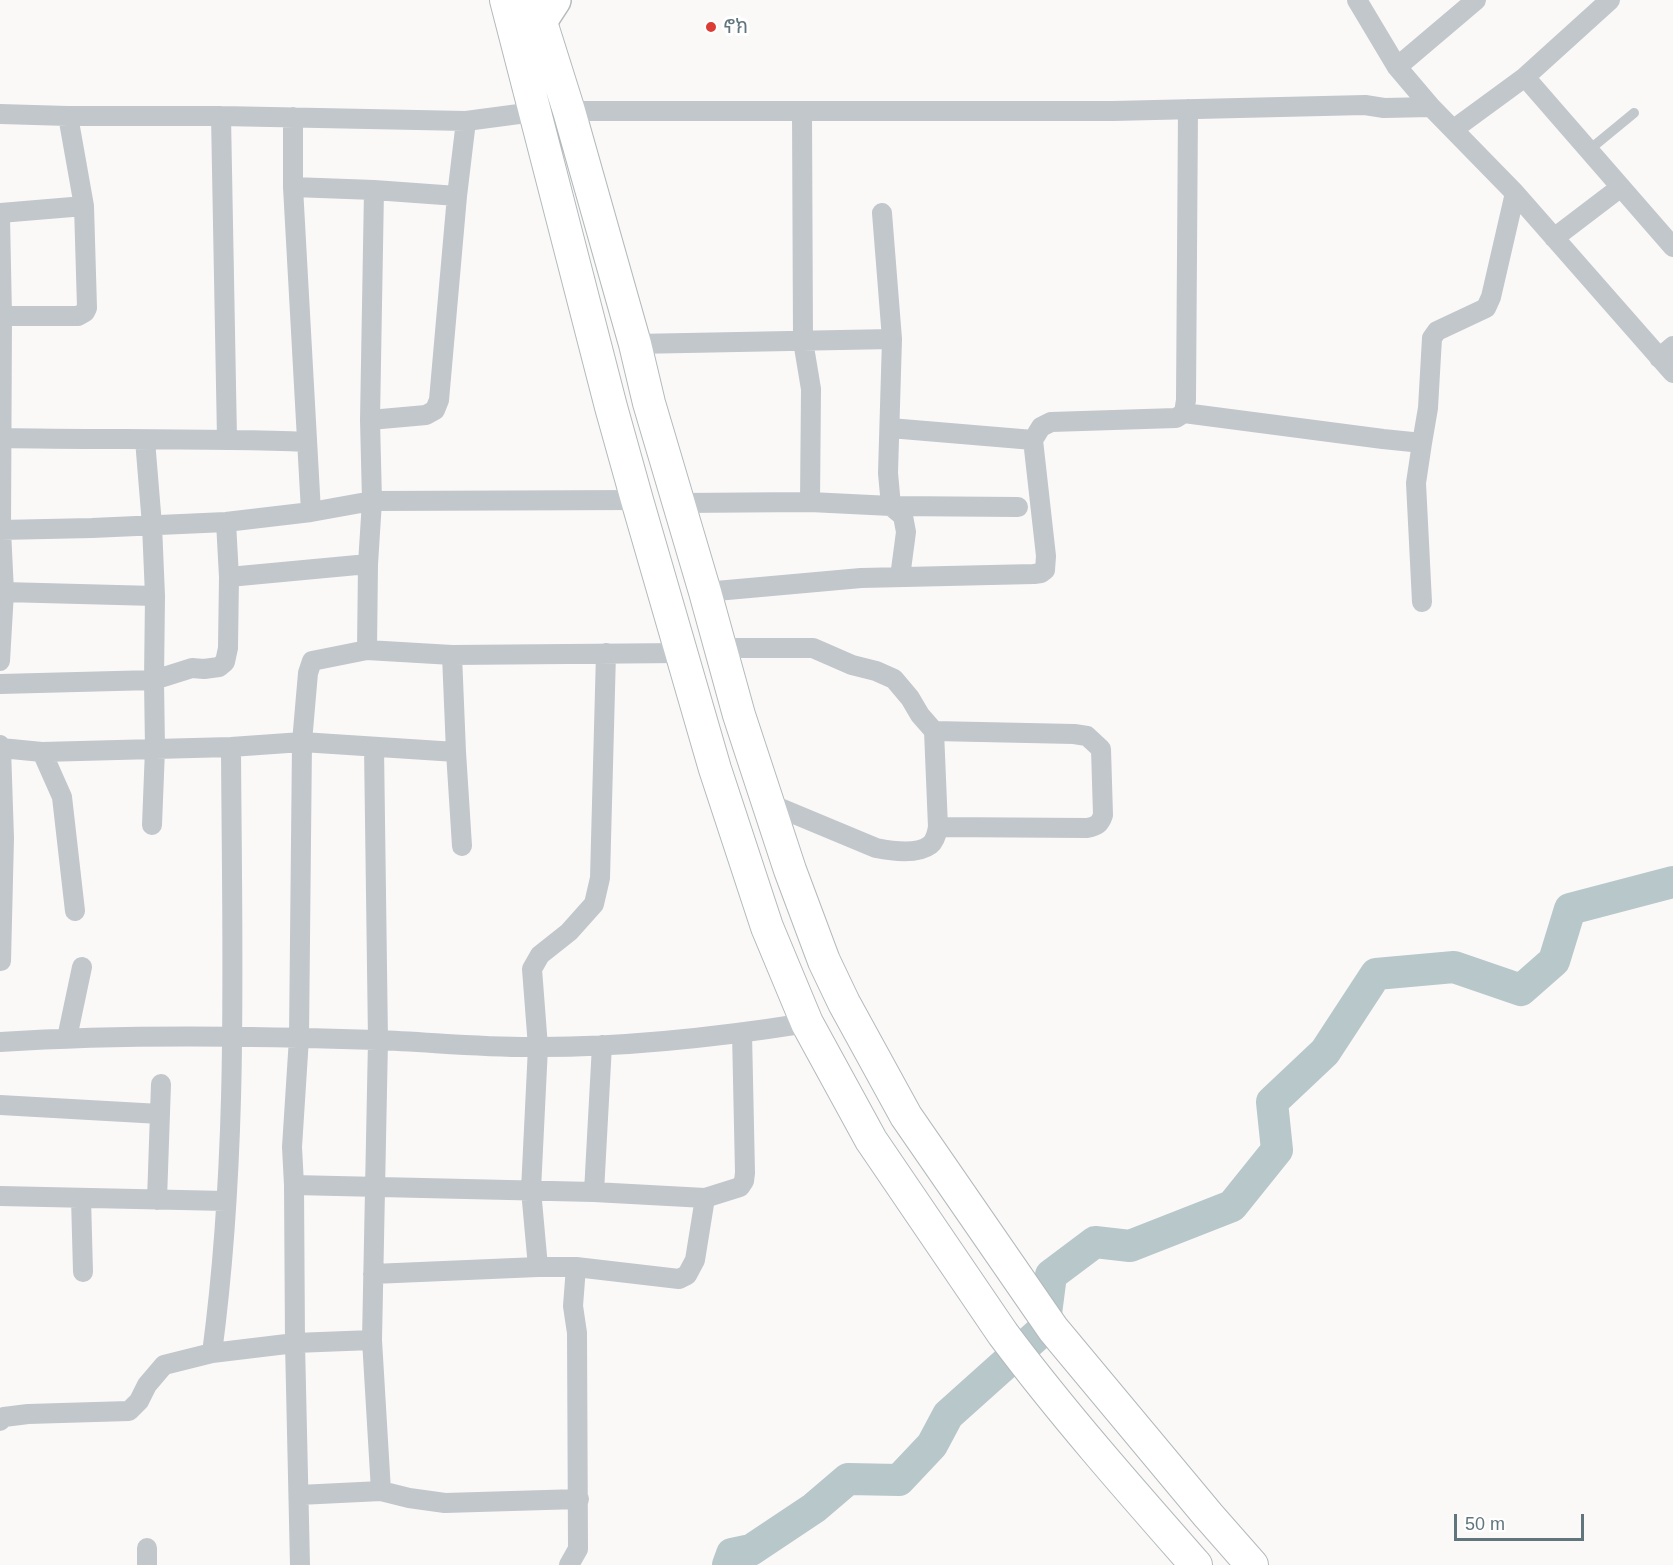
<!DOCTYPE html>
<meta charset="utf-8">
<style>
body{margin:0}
#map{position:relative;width:1673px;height:1565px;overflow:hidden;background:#faf9f8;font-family:Arial,sans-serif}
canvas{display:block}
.scale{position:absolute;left:1454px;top:1514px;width:130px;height:27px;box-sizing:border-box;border:3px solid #61757c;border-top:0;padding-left:8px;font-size:18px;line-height:21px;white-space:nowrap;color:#61757c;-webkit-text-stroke:4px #fff;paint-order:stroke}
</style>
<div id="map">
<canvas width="1673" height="1565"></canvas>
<div class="scale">50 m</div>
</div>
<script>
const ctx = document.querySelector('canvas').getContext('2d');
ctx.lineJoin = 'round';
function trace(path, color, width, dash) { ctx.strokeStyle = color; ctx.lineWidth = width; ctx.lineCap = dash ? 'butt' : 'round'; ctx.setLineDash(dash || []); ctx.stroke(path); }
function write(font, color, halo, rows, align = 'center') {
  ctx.font = font + ' Arial,"Noto Sans Ethiopic",sans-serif'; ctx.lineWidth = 6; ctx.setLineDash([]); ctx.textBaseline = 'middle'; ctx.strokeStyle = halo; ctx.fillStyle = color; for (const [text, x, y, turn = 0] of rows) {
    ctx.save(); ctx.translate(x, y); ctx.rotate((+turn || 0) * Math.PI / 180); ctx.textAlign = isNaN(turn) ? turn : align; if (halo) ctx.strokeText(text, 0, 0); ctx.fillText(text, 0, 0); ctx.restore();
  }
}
trace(new Path2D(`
 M728,1565L732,1554L751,1550L814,1508L848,1479L899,1480L932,1445L948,1415L1044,1329L1051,1275L1095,1242L1130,1246L1232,1206L1277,1150L1272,1102L1325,1052L1376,974L1454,967L1521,990L1554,961L1570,909L1673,882`), '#b8c7c9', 32);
const primary = new Path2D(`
 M506,0L611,407L637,500L715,769L767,927L807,1023L871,1140L1003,1334C1063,1414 1130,1490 1196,1565
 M534,0L569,111L635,344L649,403L705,592L739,715L790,870L824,961L844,1003L906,1116L1053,1329L1208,1515L1252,1565`);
const trunk = new Path2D(`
 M541,20L554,0`);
trace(primary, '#b3babc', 34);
trace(trunk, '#b5babd', 36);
trace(new Path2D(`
 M1589,150L1634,113`), '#c1c7ca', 10);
trace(new Path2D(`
 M1357,0L1397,67L1431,107L1515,193L1673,373
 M1397,67L1476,0
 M1525,77L1673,247
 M569,111H1113L1365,105L1384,108L1431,107
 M802,111L803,341L811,389L810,502
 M0,114L68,116H221L466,121L534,112
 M221,116L227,439
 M293,117V187L311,512
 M1454,129L1525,77L1610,0
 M293,187L374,190L457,196
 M0,213L84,206
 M882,213L892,339L888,473L891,506L903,516L906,532L900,577
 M0,217L2,316L1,530L4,592L0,661
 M1554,238L1621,187
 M2,316H78L85,312L87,308L84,206L68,116
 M635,344L892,339
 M1659,358L1673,346
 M1184,413L1383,439L1422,443L1428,408L1432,338L1437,331L1486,308L1491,297L1515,193
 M370,420L374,190
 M890,428L1033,440
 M2,438C104,440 205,438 307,442
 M145,440L152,525L155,596L154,680L155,749L152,825
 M679,503L810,502L891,506L1018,507
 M0,530L92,528L226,522L311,512L372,501L370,420L426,415L435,410L439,400L457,196L466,121
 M368,564L367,650L452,655L682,653
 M229,577L368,564L372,501L637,500
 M4,592L155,596
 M705,592L861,578L1034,574L1041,573L1045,570L1046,556L1033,440L1041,427L1051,422L1176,418L1184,413L1186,400L1188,109
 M1422,602L1416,483L1422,443
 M721,648H813L852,665L876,671L894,679L910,698L920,715L934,731L938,827C937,833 935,841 930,845C917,855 891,851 876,848L768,803
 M0,684L154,680L192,668L204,669L219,667L225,662L228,648L229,577L226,522
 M934,731L1074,734L1087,736L1101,749L1103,815C1100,824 1097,826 1087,828L938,827
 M0,745L1,748L42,752L62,797L75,911
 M374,747L378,1040L372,1340L381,1491
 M42,752L231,747L302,742L456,752L452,655
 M456,752L462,846
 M0,838H4L1,748
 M1,961L4,838
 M67,1038L82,967
 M0,1042C125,1034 251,1036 377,1040C431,1042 486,1048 540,1047C629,1047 719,1037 807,1023
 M0,1105L160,1114
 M294,1185L594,1192L705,1198L740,1187L744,1181L745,1173L742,1033
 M594,1192L602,1045
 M0,1196L226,1201
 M81,1198L83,1272
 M157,1200L161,1084
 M538,1267L531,1190L538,1047L532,969L540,955L569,932L594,904L600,878L606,653
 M373,1274L538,1267H576
 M212,1353L295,1343L372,1340
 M0,1421L4,1417L28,1414L129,1411L139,1401L147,1385L164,1365L212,1353C239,1152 232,949 231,747
 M299,1495L381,1491L409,1498L445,1503L579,1499
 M147,1548V1565
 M300,1565L295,1343L294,1185L292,1147L299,1038L302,742L308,673L312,661L367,650
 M569,1565L578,1549L577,1333L573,1306L576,1267L679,1279L687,1275L695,1260L705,1198`), '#c1c7ca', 20);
trace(primary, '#fff', 32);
trace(trunk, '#fff', 33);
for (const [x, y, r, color] of [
 [711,27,6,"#dd3c35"]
]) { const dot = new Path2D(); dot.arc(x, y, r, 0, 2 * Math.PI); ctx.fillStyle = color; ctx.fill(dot); trace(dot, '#fff', 2); }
write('20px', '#61757c', '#fff', [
 ["ኖክ",723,27]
], 'left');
</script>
